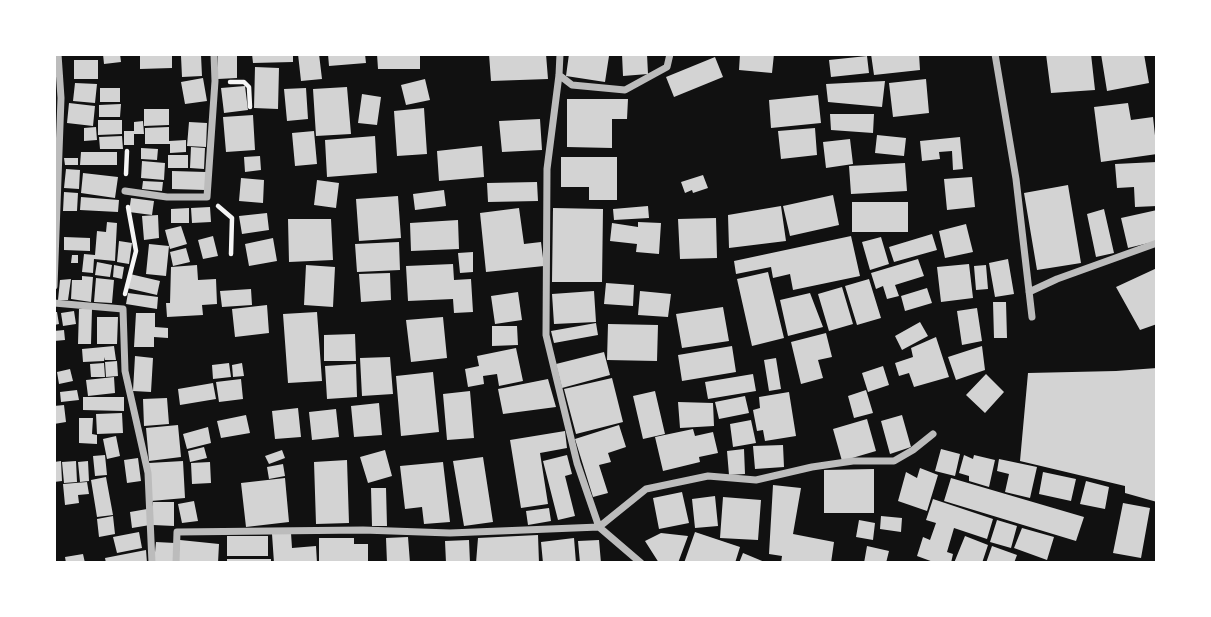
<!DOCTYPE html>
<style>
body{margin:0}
#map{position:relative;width:1211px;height:617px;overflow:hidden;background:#111;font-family:"Archivo Narrow",sans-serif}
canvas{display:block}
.frame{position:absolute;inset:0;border:56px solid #fff;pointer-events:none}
</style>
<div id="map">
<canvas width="1211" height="617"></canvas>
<div class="frame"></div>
</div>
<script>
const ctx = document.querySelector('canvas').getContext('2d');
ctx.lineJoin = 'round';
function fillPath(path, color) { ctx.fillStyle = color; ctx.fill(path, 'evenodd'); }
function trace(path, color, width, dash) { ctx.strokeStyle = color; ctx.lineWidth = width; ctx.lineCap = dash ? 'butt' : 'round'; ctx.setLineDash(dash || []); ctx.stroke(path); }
fillPath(new Path2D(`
 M103,54H120L121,62L104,64Z
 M140,54H172V68L140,69Z
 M218,54H237V78L218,79Z
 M252,54H293V62L253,63Z
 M298,54H319L322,79L301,81Z
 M328,54H365L366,63L329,66Z
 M377,54H420V69H378Z
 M489,54H546L548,79L491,81Z
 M569,54L609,56L605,82L566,76Z
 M622,54H647L648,74L623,76Z
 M740,54H774L772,73L739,70Z
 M871,54H919L920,70L874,75Z
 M1046,54H1091L1095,90L1051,93Z
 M1101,54H1144L1149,83L1107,91Z
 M201,55L202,76L182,77L181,56Z
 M867,56L869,73L831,77L829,60Z
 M715,57L723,77L674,97L666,77Z
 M74,60H98V79H74Z
 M255,67L279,68L278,109L254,108Z
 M203,78L207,101L185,104L181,82Z
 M425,79L430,100L406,105L401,85Z
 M926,79L929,113L893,117L889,83Z
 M885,81L882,107L828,102L826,84Z
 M75,83L97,84L95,103L73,101Z
 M245,86L248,110L224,113L221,88Z
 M347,87L351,134L316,136L313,89Z
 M100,88H120V102H100Z
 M306,88L308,119L287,121L284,89Z
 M362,94L381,97L377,125L358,123Z
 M818,95L821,123L771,128L769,100Z
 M567,99H628L627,119H612V148L567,147Z
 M69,103L95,106L93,126L67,123Z
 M1128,103L1131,120L1153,117L1157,154L1101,162L1094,107Z
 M121,104L120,117H99V105Z
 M424,108L427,154L397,156L394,111Z
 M144,109H169V125L144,126Z
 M830,114H874L873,133L831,130Z
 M253,115L255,150L226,152L223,117Z
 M540,119L542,150L502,152L499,121Z
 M98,120H122V134L98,135Z
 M143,121L144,134H134V145H124V131H134V122Z
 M189,122L207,123L206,147L187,146Z
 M96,127L97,140L84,141V128Z
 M169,127V141L186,140V152L170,153V144H145V128Z
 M815,128L817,155L781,159L778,131Z
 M314,131L317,164L295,166L292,133Z
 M877,135L906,138L904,156L875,153Z
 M122,136L123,149H100L99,137Z
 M375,136L377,173L327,177L325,140Z
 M960,137L963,169L953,170L952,151L939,152L940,159L922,161L920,141Z
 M850,139L853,164L826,168L823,142Z
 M482,146L484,177L439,181L437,151Z
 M191,147L205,148L204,169L190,168Z
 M141,148L158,149L157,160L141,159Z
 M81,152H117V165H80Z
 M168,155H188V168H168Z
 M260,156L261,170L245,172L244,157Z
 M561,157H617V200H589V187H561Z
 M64,158H78V165H65Z
 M142,161L165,163L164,180L141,178Z
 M1157,162V206L1135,207L1134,187L1117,188L1115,164Z
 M905,163L907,191L851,194L849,166Z
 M66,169L80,170L79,189L64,188Z
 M172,171L206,172L205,190L172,189Z
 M83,173L118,177L115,198L81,193Z
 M703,175L708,188L693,193L692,190L685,193L681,182Z
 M972,177L975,207L947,210L944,179Z
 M241,178L264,180L263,203L239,201Z
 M317,180L339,183L336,208L314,205Z
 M143,181L163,182L162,191L142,189Z
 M537,182L538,201L488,202L487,183Z
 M1068,185L1081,263L1037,270L1024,193Z
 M444,190L446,206L415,210L413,194Z
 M64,192L78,193L77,211H63Z
 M833,195L839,225L790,236L783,206Z
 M398,196L401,238L359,241L356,199Z
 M81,197L119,200L118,212L80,210Z
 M131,198L154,201L152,215L129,212Z
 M852,202H908V232H852Z
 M648,206L649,218L614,220L613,209Z
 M781,206L786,241L729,248L728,215Z
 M210,207L211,222L192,223L191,208Z
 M189,208V223H171V209Z
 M519,208L524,244L541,242L544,266L486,272L480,213Z
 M553,208L603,209L602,282H552Z
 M1104,209L1114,253L1096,257L1087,214Z
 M1157,210V241L1128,248L1121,218Z
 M267,213L269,230L242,234L239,216Z
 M158,215L159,238L144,240L142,216Z
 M716,218L717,258L680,259L678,219Z
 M288,219H331L333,260L289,262Z
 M458,220L459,249L411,251L410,223Z
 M107,222L117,223L115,261L94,259L93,273L82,272L84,254L95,255L97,231L106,232Z
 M638,222L661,223L659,254L636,252L637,244L610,241L612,223L638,227Z
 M966,224L973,252L945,258L939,231Z
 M181,226L187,244L170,249L165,230Z
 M932,234L937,250L894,262L889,247Z
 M213,236L218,256L203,259L198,240Z
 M851,236L860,276L793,290L790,274L773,278L771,267L736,274L734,261Z
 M64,237L90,238V251L64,250Z
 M881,237L889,264L870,270L862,242Z
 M273,238L277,261L249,266L245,244Z
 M119,241L132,243L129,264L117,262Z
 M399,242L400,270L357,272L355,244Z
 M149,244L169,246L166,276L146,274Z
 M186,248L190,262L173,266L170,252Z
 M473,252V272L460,273L458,253Z
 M72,255H78V263H71Z
 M918,259L924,276L895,285L899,296L887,299L883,286L876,289L871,273Z
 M1008,259L1014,294L995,297L989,263Z
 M97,262L112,265L110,277L95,275Z
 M453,264L454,280L471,279L473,312L454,313L453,299L408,301L406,266Z
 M969,264L973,298L941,302L937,267Z
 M114,265L124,267L122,279L113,277Z
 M197,265L198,280L216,279L217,304L202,305L203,315L167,317L166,303H170L171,267Z
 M306,265L335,267L333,307L304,305Z
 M986,265L988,289L976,290L974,266Z
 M1157,268V324L1140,330L1116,287Z
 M768,272L784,338L752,346L737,279Z
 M390,273L391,300L361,302L359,274Z
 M130,274L160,281L157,295L127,288Z
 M82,276L93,277L91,302L71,299L72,280H82Z
 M96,278L114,280L112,303L94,302Z
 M71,279L68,300H58L60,280Z
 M869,279L881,318L857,325L845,286Z
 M606,283L634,285L633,306L604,304Z
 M842,287L853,324L829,331L818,294Z
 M927,288L932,303L905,311L901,296Z
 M251,289L252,305L222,307L220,291Z
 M594,291L596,322L554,324L552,294Z
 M640,291L671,294L668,317L638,315Z
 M518,292L522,320L495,324L491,296Z
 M128,293L158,297L157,309L126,304Z
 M810,293L823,327L788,336L780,300Z
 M993,302H1006L1007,338H994Z
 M267,305L269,333L235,337L232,309Z
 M723,307L729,341L682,348L676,314Z
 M977,308L982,341L962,345L957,311Z
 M79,309H92L91,344H78Z
 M74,311L76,324L63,326L61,313Z
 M54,312H57L59,324L54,325Z
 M317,312L322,381L288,383L283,314Z
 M136,313H155V327L168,328V338L154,337V347H134Z
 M97,317H118L117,344H97Z
 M443,317L447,358L411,362L406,320Z
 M920,322L928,336L902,350L895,336Z
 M596,323L598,335L554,343L551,331Z
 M608,324L658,325L657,361L607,360Z
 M492,326H517L518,345L492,346Z
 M64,330L65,340L54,341V331Z
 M826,333L832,357L818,360L823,378L801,384L791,342Z
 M355,334L356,361H324V335Z
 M936,337L949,377L914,387L909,373L899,376L895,363L913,357L911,348Z
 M114,346L116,360H105V357L104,361L83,362L82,349Z
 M732,346L736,372L682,381L678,355Z
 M982,346L985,370L956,380L948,357Z
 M516,348L523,381L499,386L497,374L483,376L484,384L468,387L465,369L479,366L477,356Z
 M604,352L610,375L562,388L556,364Z
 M135,356L153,358L151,392L133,391Z
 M390,357L393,394L362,396L360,358Z
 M776,358L781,389L769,391L764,360Z
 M117,361L118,376L106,377L105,362Z
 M104,363L105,377H91L90,364Z
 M229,363L231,377L213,379L212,365Z
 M242,363L244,376L233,377L232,365Z
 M356,364L357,397L327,399L325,366Z
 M883,366L889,385L868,392L862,373Z
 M1157,368V502L1125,493V486L1020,461L1028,373L1116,371Z
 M70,369L73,381L59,384L57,372Z
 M433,372L439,432L401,436L396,376Z
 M753,374L756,391L708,399L705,382Z
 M986,374L1004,392L985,413L966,395Z
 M114,377L115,393L88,396L86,380Z
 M612,378L623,422L576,434L564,389Z
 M241,379L243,399L219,402L216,382Z
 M548,379L556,407L503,414L498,389Z
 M213,383L216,399L180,405L178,389Z
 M77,390L79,400L61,402L60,392Z
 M866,390L873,413L854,418L848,396Z
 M470,391L474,438L447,440L443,394Z
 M655,391L665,434L643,439L633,396Z
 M789,392L796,436L765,441L763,430L757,431L753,410L760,408L759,397Z
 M745,396L749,413L719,419L715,402Z
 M83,397H124V411L83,410Z
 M167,398L169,424L144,426L143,399Z
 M678,402L713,403L714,426L680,428Z
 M379,403L382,435L354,437L351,406Z
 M64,405L66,422L54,424V406Z
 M298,408L301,437L275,439L272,411Z
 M336,409L339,437L312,440L309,412Z
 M122,413L123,433L97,434L96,414Z
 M246,415L250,433L221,438L217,421Z
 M902,415L911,447L890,454L881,421Z
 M79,418H93L92,434L97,435V444L79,443Z
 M867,419L876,451L842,461L833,429Z
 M751,420L756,443L733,447L730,424Z
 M178,425L181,457L149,461L146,428Z
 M619,425L626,447L608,453L611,462L599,465L608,493L593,497L575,439Z
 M208,427L211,443L187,449L183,434Z
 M693,429L695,436L713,432L718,453L699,457L700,462L663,471L655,437Z
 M565,431L567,448L540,453L548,504L521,508L510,440Z
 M116,436L120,456L107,459L103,439Z
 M783,445L784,467L755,469L753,446Z
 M204,447L207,458L190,462L188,451Z
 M744,449L745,474L729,475L727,451Z
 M941,449L960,454L955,476L935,471Z
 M282,450L285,458L269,464L265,456Z
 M385,450L392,476L368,483L360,457Z
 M105,455L107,475L95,476L93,456Z
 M567,455L572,474L565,476L575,516L558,520L543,461Z
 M964,455L973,459L974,455L995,460L989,487L969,481V476L959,473Z
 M483,457L493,522L464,526L453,461Z
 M138,458L141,481L127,483L124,460Z
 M999,459L1037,467L1030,498L1005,492L1009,474L997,471Z
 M347,460L349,523L316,524L314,462Z
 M61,461L62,481L54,482V462Z
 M76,461L77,482L64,483L62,462Z
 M88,461L89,481L80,482L78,462Z
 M183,461L185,498L151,501L149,463Z
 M210,462L211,483L192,484L191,463Z
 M443,462L450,522L424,524L422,507L405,509L400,466Z
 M283,464L285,476L269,479L267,467Z
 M920,468L938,475L927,511L898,501L906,472L917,478Z
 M874,469V513H824V470Z
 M1043,472L1076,479L1071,501L1039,494Z
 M106,477L113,515L97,517L91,480Z
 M285,478L289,522L246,527L241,483Z
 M951,478L1084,517L1076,541L944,501Z
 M1086,481L1109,487L1105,509L1080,504Z
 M87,482L89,494L78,495L79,503L65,505L63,484Z
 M773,485L801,488L793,534L834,542L831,563H781L782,556L769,554Z
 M371,488H386L387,526H372Z
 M682,492L689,523L659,529L653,498Z
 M715,496L718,526L695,528L692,499Z
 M723,497L761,500L758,540L720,538Z
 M933,499L993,519L987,539L954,528L947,552L953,554L951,563H936L917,556L923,537L930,540L936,523L926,520Z
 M194,501L198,521L182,523L178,504Z
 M153,502H174V526L153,525Z
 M1123,503L1150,508L1141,558L1113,553Z
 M549,508L551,521L528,525L526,511Z
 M147,509L150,525L132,528L130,512Z
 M113,516L115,534L99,537L97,519Z
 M881,516L902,518L901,532L880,529Z
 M859,520L875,523L873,540L856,537Z
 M997,520L1017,526L1011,548L990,542Z
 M1022,528L1054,537L1047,560L1014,548Z
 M139,532L142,548L117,553L113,537Z
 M695,532L740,547L735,563H684Z
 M291,533L292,548L316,546L317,563H274L272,534Z
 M661,533L688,536L678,563H659L645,541Z
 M538,535L539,563H476L478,538Z
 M227,536H268V556H227Z
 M965,536L988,545L982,563H954Z
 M408,537L410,563H387L386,538Z
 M319,538H354V544H368V563H319Z
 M574,538L576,563H543L541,542Z
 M180,540L219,544L218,563H178Z
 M469,540L470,563H446L445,541Z
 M599,540L601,563H580L578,541Z
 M156,542L175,543L173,563H154Z
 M867,546L889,551L886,563H864Z
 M992,546L1017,555L1014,563H986Z
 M146,550L147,563H106L105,558Z
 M743,553L767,563H739Z
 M83,554L85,563H66L65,557Z
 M227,559H271V563H227Z`), '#d3d3d3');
trace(new Path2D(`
 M230,82H244L249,87L250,107
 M126,174L127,151
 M218,206L232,218L231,254
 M125,294L136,251L128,207`), '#f5f5f5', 4.5);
trace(new Path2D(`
 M560,54L559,75L547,169L546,335L577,463L599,527
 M995,54L1016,179L1032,317
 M559,75L572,85L625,90L667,67L670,54
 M125,191L167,197H207L215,81L214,54
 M54,286L61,98L58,54
 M1029,292L1057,279L1157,243
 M54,303L123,309L125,371L148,473L152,563
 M599,527L646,489L708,476L756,480L812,467L853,461H894L913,450L933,434
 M176,563L177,532L363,530L450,533L599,527L641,563`), '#bcbcbc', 7);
</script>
